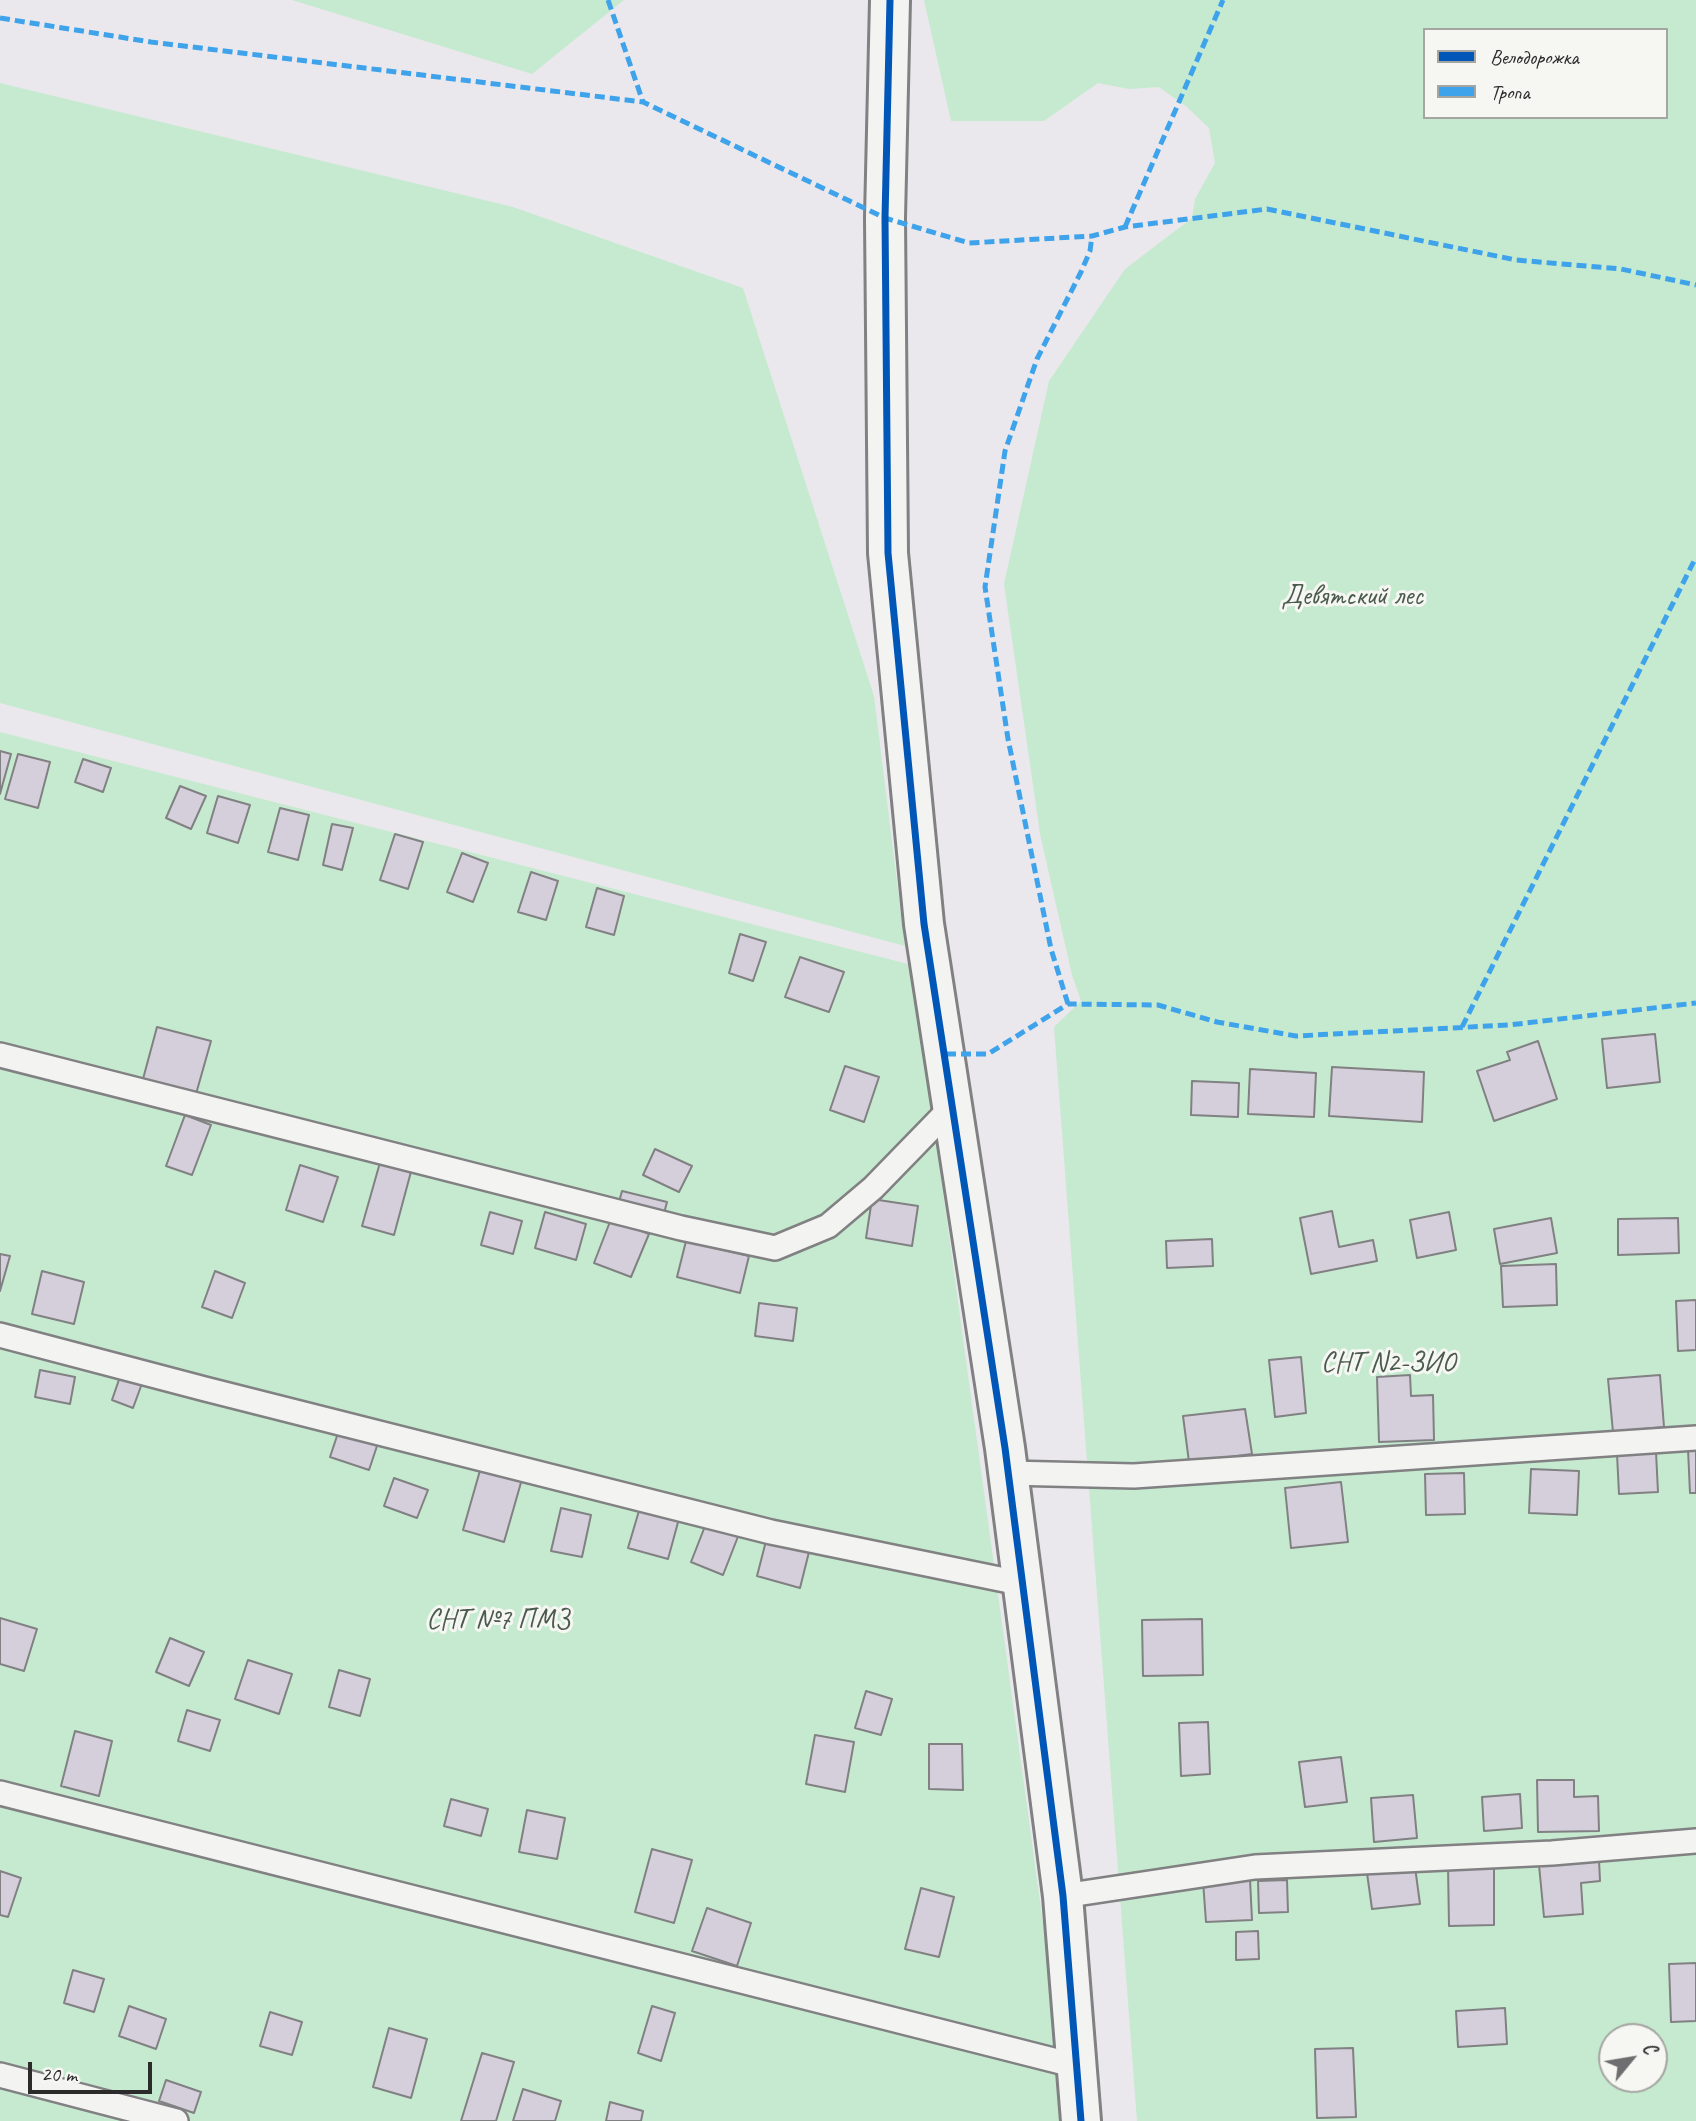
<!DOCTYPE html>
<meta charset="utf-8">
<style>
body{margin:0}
#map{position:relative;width:1696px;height:2121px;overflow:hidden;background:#eae8ec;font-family:Caveat,sans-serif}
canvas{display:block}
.legend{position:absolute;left:1423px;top:28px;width:245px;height:91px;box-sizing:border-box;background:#f6f6f2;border:2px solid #a5a5a2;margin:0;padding:9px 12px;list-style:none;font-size:21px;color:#2b2b2b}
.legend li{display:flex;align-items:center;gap:14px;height:35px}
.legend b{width:35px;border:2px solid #a5a5a2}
.north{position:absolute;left:1598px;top:2023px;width:70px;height:70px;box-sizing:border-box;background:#f6f6f2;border:2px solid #a5a5a2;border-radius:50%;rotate:60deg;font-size:19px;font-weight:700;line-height:28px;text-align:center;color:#2b2b2b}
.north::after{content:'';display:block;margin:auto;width:24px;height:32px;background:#6e6d6f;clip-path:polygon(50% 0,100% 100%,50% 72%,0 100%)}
.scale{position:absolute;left:28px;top:2062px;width:124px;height:32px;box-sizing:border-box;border:4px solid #2b2b2b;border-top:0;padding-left:9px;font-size:21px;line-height:24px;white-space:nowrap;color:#2b2b2b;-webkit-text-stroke:5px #f6f6f2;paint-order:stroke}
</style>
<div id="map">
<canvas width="1696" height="2121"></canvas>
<ul class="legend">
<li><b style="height:9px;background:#0057b8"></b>Велодорожка</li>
<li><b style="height:9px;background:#3ea3eb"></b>Тропа</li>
</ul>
<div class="north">С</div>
<div class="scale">20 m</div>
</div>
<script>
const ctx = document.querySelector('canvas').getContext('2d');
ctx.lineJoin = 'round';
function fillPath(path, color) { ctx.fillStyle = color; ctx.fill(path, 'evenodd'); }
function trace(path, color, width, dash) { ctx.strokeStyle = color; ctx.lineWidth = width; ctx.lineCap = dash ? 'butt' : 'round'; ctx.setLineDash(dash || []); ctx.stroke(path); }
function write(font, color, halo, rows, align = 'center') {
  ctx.font = font + ' Caveat,sans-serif'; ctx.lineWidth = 6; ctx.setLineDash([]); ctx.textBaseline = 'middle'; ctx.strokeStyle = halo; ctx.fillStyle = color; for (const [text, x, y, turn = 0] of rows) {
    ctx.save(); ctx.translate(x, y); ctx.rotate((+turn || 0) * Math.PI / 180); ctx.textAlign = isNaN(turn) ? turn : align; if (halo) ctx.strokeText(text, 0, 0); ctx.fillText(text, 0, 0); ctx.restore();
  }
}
fillPath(new Path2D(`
 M292,0H624L532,74Z
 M924,0H1696V2121H1137L1054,1027L1081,1001L1072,975L1040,834L1004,584L1049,381L1125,269L1192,218L1195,199L1215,163L1209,128L1187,107L1159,87L1129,89L1098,83L1044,121H951ZM1425,30H1666V117H1425ZM1612,2037H1654V2079H1612Z
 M0,83L513,207L743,288L874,696L905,946L0,703Z
 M0,732L912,965L1070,2121H0Z`), '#c5ead0');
const building = new Path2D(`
 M0,751L11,754L0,794Z
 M18,754L50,762L38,808L5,799Z
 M83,759L111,768L103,792L75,782Z
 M180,786L206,796L191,829L166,818Z
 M218,796L250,805L238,843L207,833Z
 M280,808L309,815L298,860L268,852Z
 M332,824L353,828L342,870L323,865Z
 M395,834L423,842L408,889L380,880Z
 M462,853L488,863L473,902L447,892Z
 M531,872L558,881L546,920L518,912Z
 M597,888L624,896L614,935L586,927Z
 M740,934L766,942L753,981L729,973Z
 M800,957L844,972L829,1012L785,997Z
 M157,1027L211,1041L196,1094L143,1079Z
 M1655,1034L1660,1082L1607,1088L1602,1039Z
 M1538,1041L1557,1099L1494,1121L1477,1071L1510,1060L1507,1052Z
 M845,1066L879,1077L864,1122L830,1110Z
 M1332,1067L1424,1072L1422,1122L1329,1116Z
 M1250,1069L1316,1073L1314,1117L1248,1114Z
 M1192,1081L1239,1083L1238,1117L1191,1115Z
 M185,1115L211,1125L192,1175L166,1166Z
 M655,1149L692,1166L679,1192L643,1175Z
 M381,1159L412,1168L394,1235L362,1226Z
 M300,1165L338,1177L323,1222L286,1210Z
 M622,1191L667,1202L661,1225L616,1213Z
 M872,1199L918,1206L912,1246L866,1238Z
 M1332,1211L1339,1247L1373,1240L1377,1261L1311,1274L1300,1218Z
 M490,1212L522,1221L513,1254L481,1245Z
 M545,1212L586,1224L576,1260L535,1248Z
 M1449,1212L1456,1250L1417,1258L1410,1220Z
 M1551,1218L1557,1253L1500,1264L1494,1229Z
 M1678,1218L1679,1253L1618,1255V1219Z
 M611,1219L649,1234L631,1277L594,1263Z
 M1212,1239L1213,1266L1167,1268L1166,1241Z
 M686,1241L749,1256L740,1293L677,1277Z
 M0,1254L10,1256L0,1291Z
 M1556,1264L1557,1305L1503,1307L1501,1266Z
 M42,1271L84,1282L74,1324L32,1314Z
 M215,1271L245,1283L232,1318L202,1307Z
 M1696,1300V1350L1678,1351L1676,1301Z
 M759,1303L797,1308L793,1341L755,1336Z
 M1301,1357L1306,1413L1275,1417L1269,1360Z
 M40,1370L75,1377L70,1404L35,1397Z
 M122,1371L144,1378L133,1408L112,1400Z
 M1410,1375L1411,1396L1433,1395L1434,1440L1379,1442L1377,1377Z
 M1660,1375L1664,1427L1613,1432L1608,1379Z
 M1245,1409L1252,1454L1189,1462L1183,1416Z
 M341,1424L380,1437L369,1470L330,1457Z
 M1688,1449H1696V1493H1690Z
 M1656,1452L1658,1492L1619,1494L1617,1454Z
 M481,1467L522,1479L504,1542L463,1530Z
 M1531,1469L1579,1471L1577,1515L1529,1513Z
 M1464,1473L1465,1514L1426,1515L1425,1474Z
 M394,1478L428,1490L417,1518L384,1506Z
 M1341,1482L1348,1542L1291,1548L1285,1488Z
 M641,1504L680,1515L668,1559L628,1548Z
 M561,1508L591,1515L582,1557L551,1551Z
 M707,1521L739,1534L723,1575L691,1562Z
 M766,1541L809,1552L800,1588L757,1576Z
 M0,1618L37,1629L24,1671L0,1664Z
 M1202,1619L1203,1675L1143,1676L1142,1620Z
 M170,1638L204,1652L189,1686L156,1672Z
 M248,1660L292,1674L279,1714L235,1699Z
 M339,1670L370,1679L360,1716L329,1707Z
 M866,1691L892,1699L881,1735L855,1728Z
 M187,1710L220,1720L210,1751L178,1741Z
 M1208,1722L1210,1774L1181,1776L1179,1723Z
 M75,1731L112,1741L99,1796L61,1786Z
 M815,1735L854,1742L845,1792L806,1784Z
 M929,1744H962L963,1790L929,1789Z
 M1341,1757L1347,1802L1305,1807L1299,1762Z
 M1537,1780H1574V1797L1598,1796L1599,1831L1538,1832Z
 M1520,1794L1522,1828L1484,1831L1482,1797Z
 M1413,1795L1417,1838L1374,1842L1371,1798Z
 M451,1799L488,1809L481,1836L444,1826Z
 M527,1810L565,1818L557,1859L519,1852Z
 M652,1849L692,1860L674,1923L635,1912Z
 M1599,1860L1600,1881L1581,1883L1583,1914L1544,1917L1539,1865Z
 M1494,1864V1925L1449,1926L1448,1865Z
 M1415,1867L1420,1904L1372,1909L1367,1873Z
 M0,1871L21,1878L8,1917L0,1915Z
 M1250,1879L1252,1920L1206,1922L1203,1881Z
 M1287,1880L1288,1912L1259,1913L1258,1881Z
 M921,1888L954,1897L939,1957L905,1949Z
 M707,1908L751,1923L737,1966L692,1951Z
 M1258,1931L1259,1959L1236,1960V1932Z
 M1696,1963V2021L1671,2022L1669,1964Z
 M73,1970L104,1979L94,2012L64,2003Z
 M129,2006L166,2019L156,2049L119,2036Z
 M652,2006L675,2013L661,2061L638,2053Z
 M1505,2008L1507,2044L1458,2047L1456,2011Z
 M270,2012L302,2022L292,2055L260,2046Z
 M389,2028L427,2039L411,2098L373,2087Z
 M1353,2048L1356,2117L1317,2118L1315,2049Z
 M482,2053L514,2062L496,2121H461Z
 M166,2080L201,2092L194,2113L159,2101Z
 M523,2089L561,2101L555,2121H513Z
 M610,2102L643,2111L641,2121H606Z`);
fillPath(building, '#d4cfda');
trace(building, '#818082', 2);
const service = new Path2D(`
 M0,1055L681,1228L775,1248L828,1226L873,1188L943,1116L953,1100
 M0,1335L205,1389L771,1532L1024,1584
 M1008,1473L1134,1476L1696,1438
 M0,1793L1061,2062
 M1063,1896L1255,1867L1552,1853L1696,1841
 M0,2075L176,2121`);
const minor = new Path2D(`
 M890,0L885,218L888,553L924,924L1005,1448L1063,1896L1081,2121`);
trace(service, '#818082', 28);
trace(minor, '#818082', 44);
trace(service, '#f3f3f2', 23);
trace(minor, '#f3f3f2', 38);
trace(new Path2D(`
 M608,0L643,102
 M0,18L151,42L643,102L885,218L969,243L1092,236L1125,227L1267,209L1516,260L1621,269L1696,285
 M1125,227L1223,0
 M1068,1004L1051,949L1008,739L985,587L1005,451L1037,359L1081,272L1090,251L1092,236
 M1462,1027L1696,557
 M946,1054H988L1068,1004L1158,1005L1217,1022L1296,1036L1509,1025L1696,1003`), '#3ea3eb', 5, [10, 5]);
trace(new Path2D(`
 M890,0L885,218L888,553L924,924L1005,1448L1063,1896L1081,2121`), '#0057b8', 7);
write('28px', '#4a5b4e', '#f6f6f2', [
 ["Девятский лес",1352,597],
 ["СНТ N2-ЗИО",1388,1364],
 ["СНТ №7 ПМЗ",498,1621]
]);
</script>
